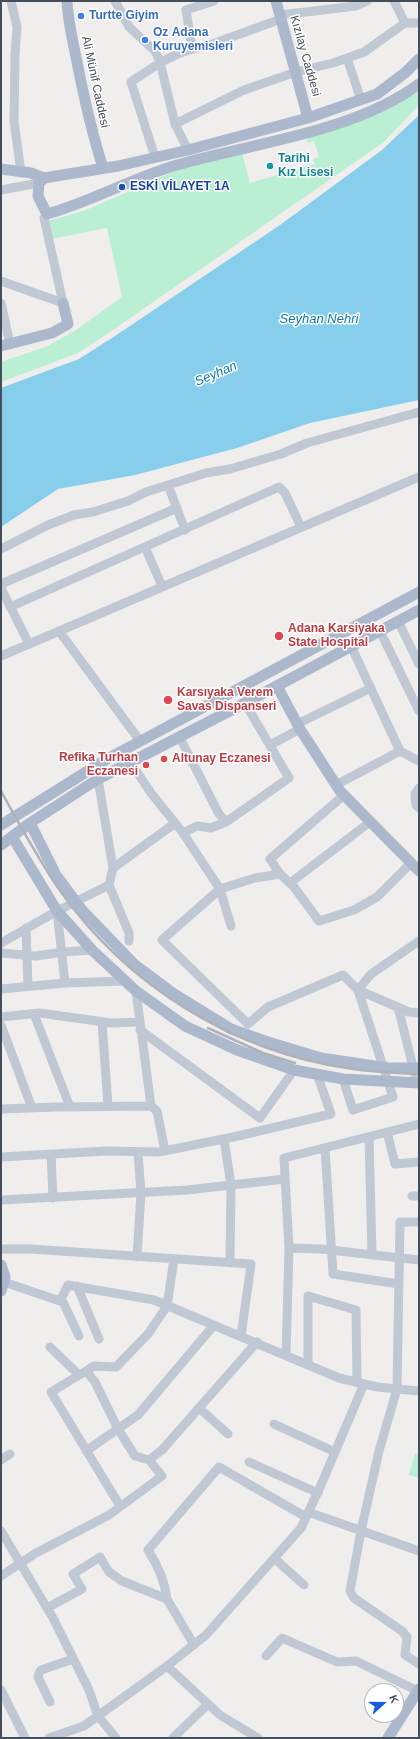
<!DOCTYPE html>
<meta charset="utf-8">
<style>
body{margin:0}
#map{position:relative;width:420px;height:1739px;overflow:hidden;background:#f0eded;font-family:Arial,sans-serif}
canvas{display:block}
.frame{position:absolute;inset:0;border:2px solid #454e5b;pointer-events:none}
.north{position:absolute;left:364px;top:1683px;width:40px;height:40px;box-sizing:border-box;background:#fff;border:1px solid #b5b8bd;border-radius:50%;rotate:69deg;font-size:11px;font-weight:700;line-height:16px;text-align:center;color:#454e5b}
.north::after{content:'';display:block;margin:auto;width:14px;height:18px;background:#175bdf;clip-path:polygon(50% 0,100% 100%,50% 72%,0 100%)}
</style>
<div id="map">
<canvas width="420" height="1739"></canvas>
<div class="frame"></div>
<div class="north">K</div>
</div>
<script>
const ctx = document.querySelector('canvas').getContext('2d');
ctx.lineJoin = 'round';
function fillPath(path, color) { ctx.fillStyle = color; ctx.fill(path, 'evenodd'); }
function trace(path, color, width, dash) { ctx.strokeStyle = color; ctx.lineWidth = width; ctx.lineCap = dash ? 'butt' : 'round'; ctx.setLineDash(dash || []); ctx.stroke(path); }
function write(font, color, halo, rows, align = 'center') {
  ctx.font = font + ' Arial,sans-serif'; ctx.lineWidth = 3; ctx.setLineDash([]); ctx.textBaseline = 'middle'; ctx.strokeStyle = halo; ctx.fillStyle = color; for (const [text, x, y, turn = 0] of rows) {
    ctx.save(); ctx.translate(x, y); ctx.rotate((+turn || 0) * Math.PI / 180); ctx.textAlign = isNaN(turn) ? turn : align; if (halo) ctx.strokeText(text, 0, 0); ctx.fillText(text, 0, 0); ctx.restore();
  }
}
fillPath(new Path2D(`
 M419,92V105L384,142L107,334L78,353L1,382V362L48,346L76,330L122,297L107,228L52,239L48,221L86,210L192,164L242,153L250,183L315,164L313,159L319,157L314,141L308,143L305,135Z
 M415,1453L419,1455V1478L409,1475Z`), '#baefd3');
fillPath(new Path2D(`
 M419,115V400L310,423L237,448L135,475L58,489L1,527V388L79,359L115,336L280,225L382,150Z`), '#87cdec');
trace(new Path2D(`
 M11,1L17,27L15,54L14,121L21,172
 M115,1L129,27L155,51L160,62L175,124L188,150
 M394,1L405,23
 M280,15L356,6L367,1
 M192,48L186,10L214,1
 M347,58L361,100
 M175,124L244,90L296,72L333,63L364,52L405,23H419
 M155,157L131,82C153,67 176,50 204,47L281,19
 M1,190L39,183
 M47,214L44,218L63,303
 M1,281L63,303
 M1,303L10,344
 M168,485L185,530
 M145,547L162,586
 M1,549L48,525L74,515L93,512L128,501L146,492L206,473L230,469L281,454L307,443L419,412
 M1,584L177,508
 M1,588L29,644
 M10,607L279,487L285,493L301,527
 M398,621L419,664
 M59,631L140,741
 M380,631L419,711
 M351,646L400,751
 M1,656L419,477
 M297,724L371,688
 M180,738L219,814L226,822
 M270,745L300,729
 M131,763L151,793L183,833L197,826L211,828L226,822L289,778L245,703
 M98,779L113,868L109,885L129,933V941
 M336,785L400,751L419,761
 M419,788L415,794L416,805L419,808
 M344,795L270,859L280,874L294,887L319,921L354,910L377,897L411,863
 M183,833L220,889L231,926
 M113,868L174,824
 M280,874L255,878L220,889L162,940L248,1024L268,1007L343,975L358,990L409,1012L419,1013
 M290,883L370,822
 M57,911L65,983
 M26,928L28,986
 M1,943L57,911L109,885
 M1,953L36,956L63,952L92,950
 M1,989L65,983L123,981
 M398,1007L417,1083
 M34,1014L70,1107
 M1,1017L40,1013L111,1023L139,1022
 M102,1022L108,1106
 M1,1025L32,1108
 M140,1030L260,1118L294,1070
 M343,1079L353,1110L393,1097L358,990L371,974L419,941
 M151,1106L157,1111L165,1151
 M1,1109L57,1107L151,1106L136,991
 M419,1124L284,1158L289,1248L321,1249L419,1260
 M387,1132L395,1164L419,1162
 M369,1137L372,1255
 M224,1139L231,1185L230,1262
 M325,1148L333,1274L399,1284
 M51,1154L53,1198
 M1,1157L106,1151L159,1152L238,1136L331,1114L317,1074
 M412,1196H419
 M1,1200L187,1190L285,1179
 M419,1222H400L397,1389L379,1451L361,1531L350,1591L354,1598L402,1631L407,1637L405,1655L419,1664
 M1,1249H31L251,1264L241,1336
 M137,1257L141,1193L138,1152
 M4,1282L63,1302L79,1336
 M77,1286L99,1339
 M60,1301L68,1285L154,1300L339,1378L377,1387L419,1391
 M50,1347L79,1375
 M286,1355L289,1248
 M308,1364V1296L356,1310L357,1382
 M86,1371L51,1392L120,1506
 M199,1408L228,1434
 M274,1424L335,1452
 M86,1451L138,1415L214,1325
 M1,1460L10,1454
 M149,1460L135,1456L118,1429L95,1382L86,1371L94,1366L116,1367L148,1334L167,1306L174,1259
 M249,1462L318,1493
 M308,1512L419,1551
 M1,1531L53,1618L89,1690L98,1716L116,1738
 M274,1558L304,1585
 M1,1576L36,1553L109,1515L162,1476L149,1460L162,1450L257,1342
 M167,1599C165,1582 157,1564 148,1550L219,1467L306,1517
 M47,1608L82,1589L73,1574L100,1557L109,1572L122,1581L167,1599L194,1645
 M266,1656L282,1638L337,1662L356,1661L418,1691
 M167,1666L220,1715L258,1738
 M1,1690L25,1738
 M50,1702L38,1677L39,1673L41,1670L73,1659
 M49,1738L84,1726L167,1666L206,1635L301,1528L321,1485L364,1384
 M173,1738L208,1704`), '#c0c8d3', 9);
trace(new Path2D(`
 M67,1C68,22 73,42 77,62C84,98 92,133 103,168
 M276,1L308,118
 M1,169L31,173L44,178L118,166L188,150L308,118L377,94L406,72L419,59
 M44,178L39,183L38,196L47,214C91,202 132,178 177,165C253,143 355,132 419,84
 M1,346L52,333L68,324L63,303
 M277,686L300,729L340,791L419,871
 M30,823L56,875L82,910L135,965L174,994L231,1029L265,1041L321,1058L388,1068H419
 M1,825L107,759L419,592
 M13,838L57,911L92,950L136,991L185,1026L237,1050L294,1070L343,1079L419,1083
 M1,845L30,823L98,779L245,703L419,610
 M1,1265L5,1277L1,1291
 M388,1738L419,1689`), '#acb9cd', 11);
trace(new Path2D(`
 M1,791C20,825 39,861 61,892C128,986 233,1051 347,1068C371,1072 395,1073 419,1074
 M208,1028L263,1053L295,1063`), '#afb2b8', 2.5);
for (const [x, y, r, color] of [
 [81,16,4,"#3f7fe0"],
 [145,40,4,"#3f7fe0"],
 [270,166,4,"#0f9aa8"],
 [122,187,4,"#1a4fb4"],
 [279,636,5,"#e0444e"],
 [168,700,5,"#e0444e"],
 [164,759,4,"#e0444e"],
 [146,765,4,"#e0444e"]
]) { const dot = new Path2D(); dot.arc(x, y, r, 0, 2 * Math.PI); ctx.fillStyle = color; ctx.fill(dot); trace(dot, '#fff', 1.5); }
write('bold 12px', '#366cbe', '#fff', [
 ["Turtte Giyim",89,16],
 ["Oz Adana",153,33],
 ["Kuruyemisleri",153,47]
], 'left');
write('12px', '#454e5b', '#fff', [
 ["Kızılay Caddesi",305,56,74],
 ["Ali Münif Caddesi",95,82,78]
]);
write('bold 12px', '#0d838f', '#fff', [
 ["Tarihi",278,159],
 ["Kız Lisesi",278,173]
], 'left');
write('bold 12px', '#164399', '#fff', [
 ["ESKİ VİLAYET 1A",130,187]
], 'left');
write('bold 12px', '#be3a42', '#fff', [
 ["Adana Karsiyaka",288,629],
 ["State Hospital",288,643],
 ["Karsıyaka Verem",177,693],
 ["Savas Dispanseri",177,707],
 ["Refika Turhan",138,758,"right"],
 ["Eczanesi",138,772,"right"],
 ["Altunay Eczanesi",172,759]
], 'left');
write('italic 13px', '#0b78a8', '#fff', [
 ["Seyhan Nehri",319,319],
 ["Seyhan",216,374,-23]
]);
</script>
